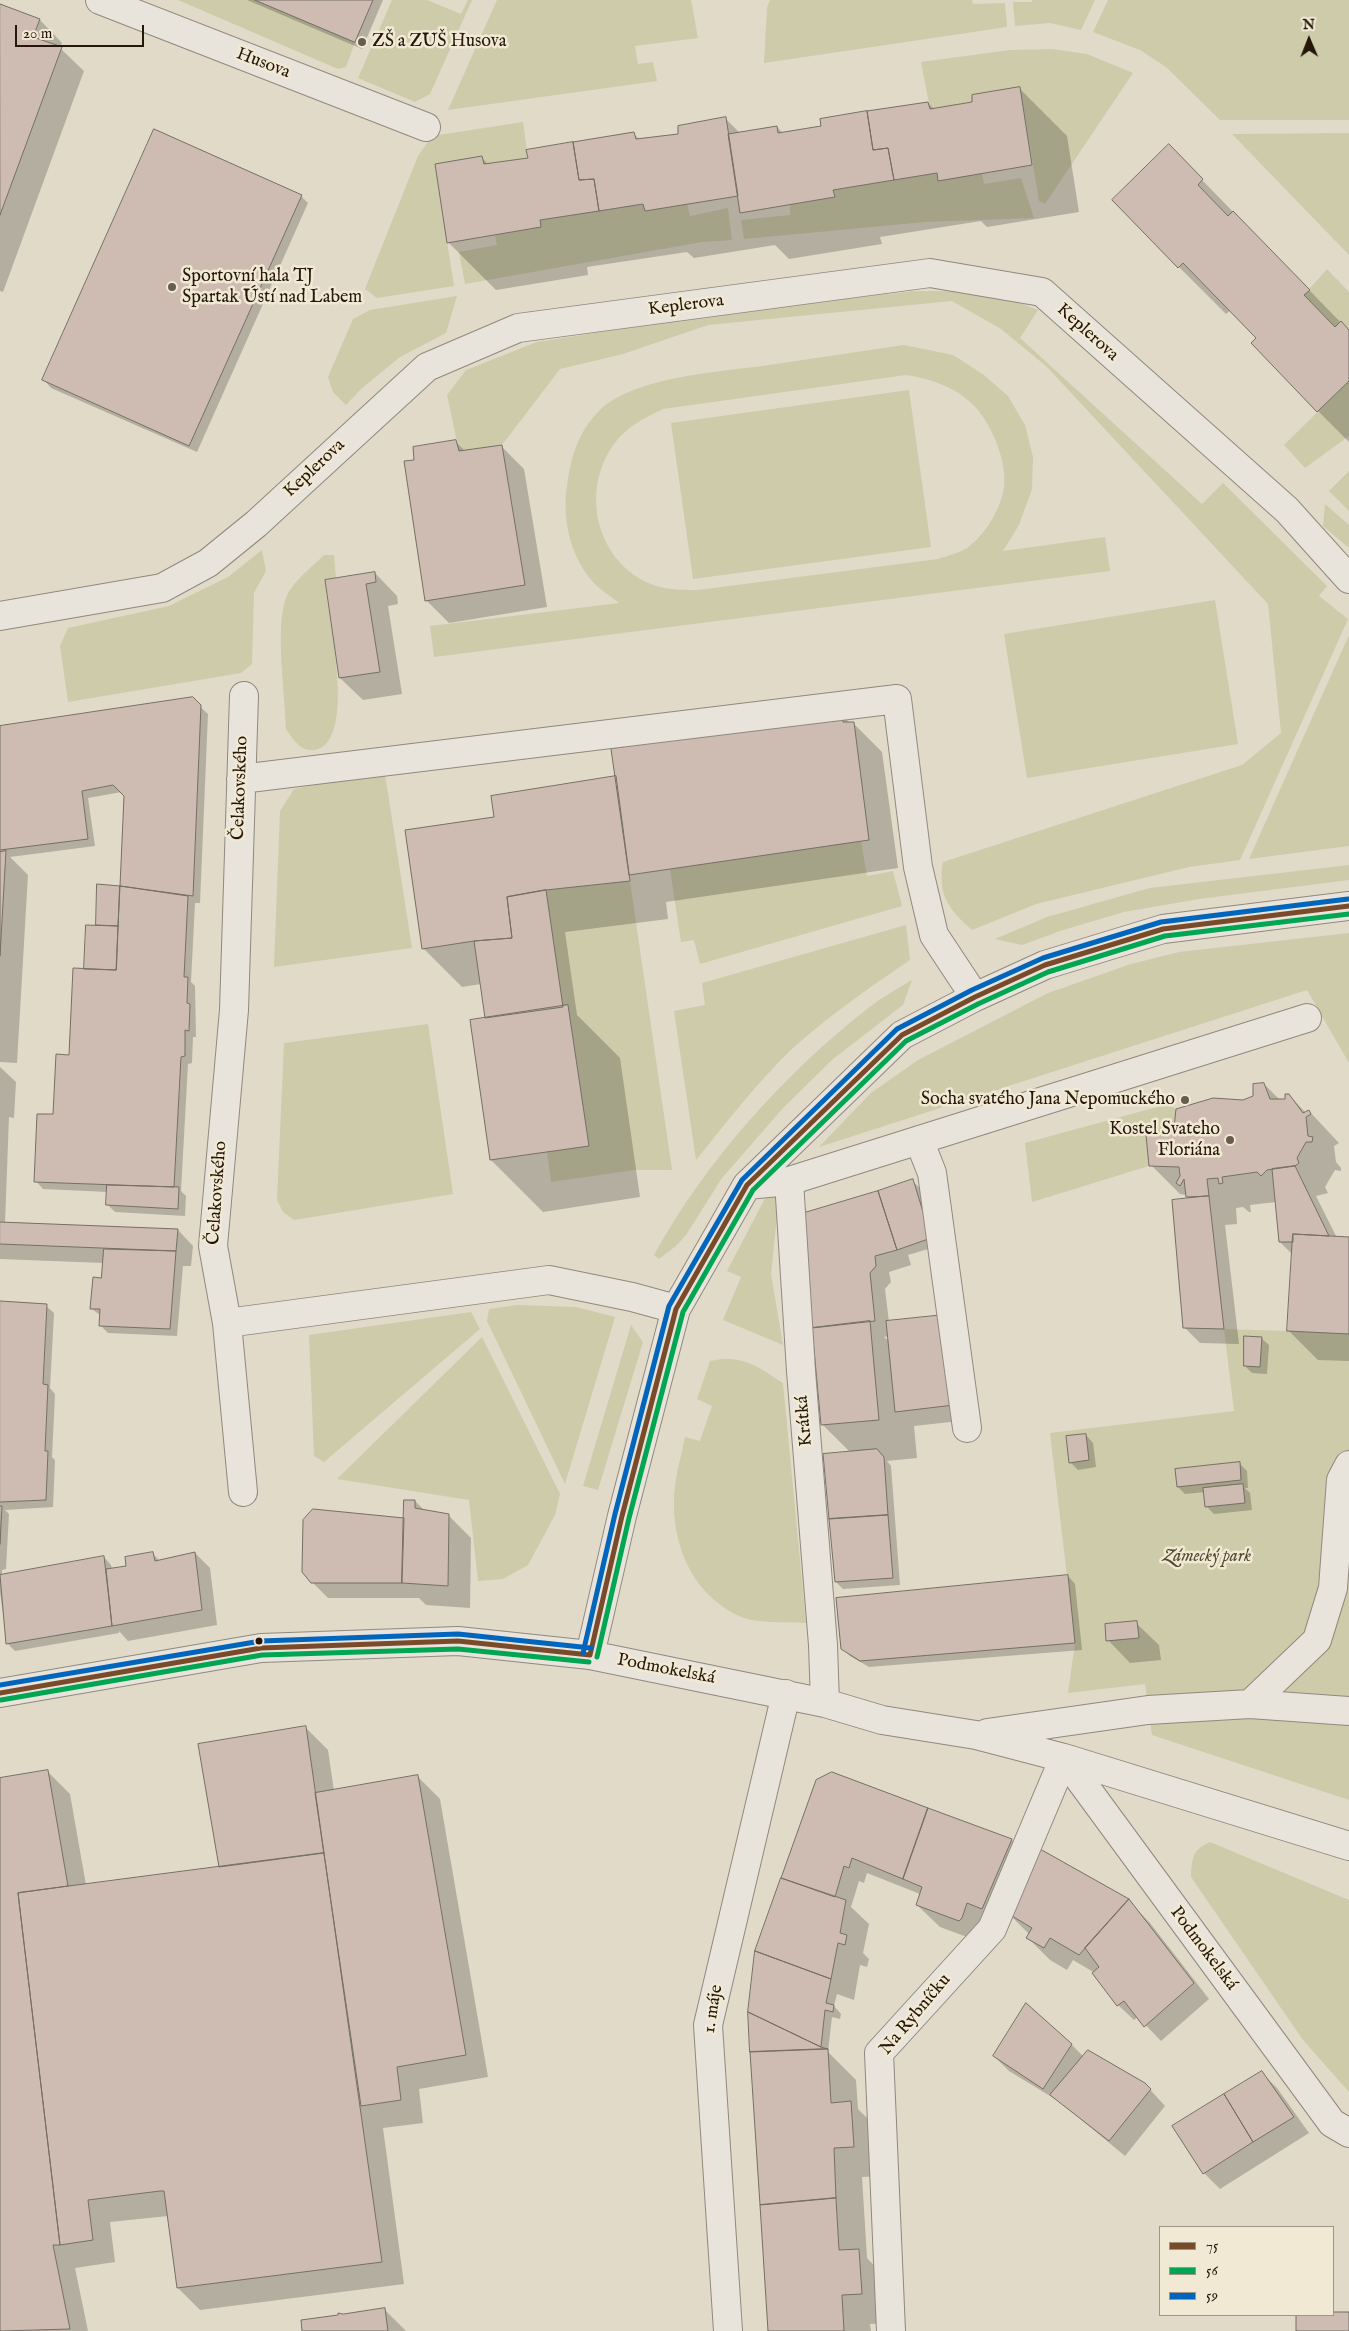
<!DOCTYPE html>
<meta charset="utf-8">
<style>
body{margin:0}
#map{position:relative;width:1349px;height:2331px;overflow:hidden;background:#e1dac9;font-family:"IM FELL English",serif}
canvas{display:block}
.legend{position:absolute;left:1159px;top:2226px;width:175px;height:90px;box-sizing:border-box;background:#f2e9d5;border:1px solid #a09584;margin:0;padding:6px 9px;list-style:none;font-size:15px;color:#25180a}
.legend li{display:flex;align-items:center;gap:10px;height:25px}
.legend b{width:25px;border:1px solid #a09584}
.north{position:absolute;left:1284px;top:15px;width:50px;height:50px;-webkit-text-stroke:4px #f2e9d5;paint-order:stroke;rotate:359deg;font-size:14px;font-weight:700;line-height:20px;text-align:center;color:#25180a}
.north::after{content:'';display:block;margin:auto;width:18px;height:22px;background:#25180a;clip-path:polygon(50% 0,100% 100%,50% 72%,0 100%)}
.scale{position:absolute;left:15px;top:25px;width:129px;height:22px;box-sizing:border-box;border:2px solid #25180a;border-top:0;padding-left:6px;font-size:15px;line-height:18px;white-space:nowrap;color:#25180a;-webkit-text-stroke:4px #f2e9d5;paint-order:stroke}
</style>
<div id="map">
<canvas width="1349" height="2331"></canvas>
<ul class="legend">
<li><b style="height:6px;background:#7a4b2a"></b>75</li>
<li><b style="height:6px;background:#00a651"></b>56</li>
<li><b style="height:6px;background:#0065bd"></b>59</li>
</ul>
<div class="north">N</div>
<div class="scale">20 m</div>
</div>
<script>
const ctx = document.querySelector('canvas').getContext('2d');
ctx.lineJoin = 'round';
function fillPath(path, color) { ctx.fillStyle = color; ctx.fill(path, 'evenodd'); }
function trace(path, color, width, dash) { ctx.strokeStyle = color; ctx.lineWidth = width; ctx.lineCap = dash ? 'butt' : 'round'; ctx.setLineDash(dash || []); ctx.stroke(path); }
function write(font, color, halo, rows, align = 'center') {
  ctx.font = font + ' "IM FELL English",serif'; ctx.lineWidth = 5; ctx.setLineDash([]); ctx.textBaseline = 'middle'; ctx.strokeStyle = halo; ctx.fillStyle = color; for (const [text, x, y, turn = 0] of rows) {
    ctx.save(); ctx.translate(x, y); ctx.rotate((+turn || 0) * Math.PI / 180); ctx.textAlign = isNaN(turn) ? turn : align; if (halo) ctx.strokeText(text, 0, 0); ctx.fillText(text, 0, 0); ctx.restore();
  }
}
fillPath(new Path2D(`
 M178,0H255L355,42L346,67L338,69Z
 M392,0H427L461,14L468,0H472L430,94L415,102L358,78Z
 M497,0H691L698,38L635,46L638,64L653,62L657,81L448,110Z
 M770,0H972L973,4L1005,3L1007,27L764,63L767,8Z
 M1032,0H1095L1081,30L1050,23L1015,26L1013,2H1032Z
 M1108,0H1349V120H1220L1166,67L1140,50L1093,32Z
 M1052,49L1087,54L1133,73L1045,204L1039,201L1020,87L972,95V102L930,109L921,62L1010,50Z
 M523,122L528,158L484,164L482,156L435,165L454,286L377,298L365,289L418,156L432,136Z
 M1349,133V255L1232,134Z
 M937,173H982L984,184L1021,178L1034,218L925,222L744,239L741,220L790,215V205L835,197L833,190Z
 M643,204L645,211L687,204L690,216L728,208L732,240L702,242L465,284L459,252L497,245L495,235L541,227L540,220Z
 M1327,269L1349,292V330L1341,321L1335,327L1304,295Z
 M915,291H963L1006,298L1038,310L1020,338L1202,504L1223,483L1327,586L1319,596L1348,619L1240,860L1189,867L1036,904L972,930C949,910 937,894 943,862L1242,765L1281,733L1268,604L1046,366L1001,329L952,301L708,325L623,354L560,369L502,445L459,451L447,395L466,370L537,342L755,308Z
 M457,296L446,333L400,357L361,389L346,405L333,392L328,377L353,319L370,310Z
 M904,345L953,355L984,375L1008,396L1025,425L1033,457L1032,489L1019,525L1003,551L1105,537L1110,571L434,657L430,626L619,603C611,596 600,590 593,582C570,556 562,519 567,486C571,457 578,432 599,411C634,376 721,372 769,365C814,358 859,352 904,345ZM906,375C932,379 959,388 977,409C993,428 1007,462 1004,487C1001,509 985,535 967,548C959,553 947,556 938,559L698,590C679,590 659,590 642,580C594,553 582,488 614,444C626,427 644,418 663,409Z
 M1349,381V436L1305,468L1284,445Z
 M909,390L931,547L693,579L671,423Z
 M1349,471V511L1329,491Z
 M1325,504L1349,525V548L1323,526Z
 M262,550L266,571L254,593L252,664L241,673L68,702L60,646L68,628L169,606L228,577Z
 M324,555H334L336,578L325,580C326,593 328,606 330,618C334,645 352,743 315,750C300,752 293,739 286,729C285,697 275,626 286,598C292,582 312,567 324,555Z
 M1215,600L1238,744L1027,778L1004,634Z
 M1349,635V846L1249,859Z
 M385,774L412,948L274,967L280,811L294,789L325,782Z
 M861,841L867,876L893,871L902,906L700,964L694,940L681,942L670,869Z
 M1349,865V880L1199,899L1124,912L1063,930L1022,945L995,939L1047,917L1150,888Z
 M630,881L672,1170H635L551,1182L547,1152L589,1145L568,1005L563,1007L546,890Z
 M906,925L910,960C870,987 830,1015 794,1047C758,1081 727,1122 696,1160L674,1011L705,1005L702,983Z
 M1349,933V1063L1307,990L819,1147L871,1093L918,1060L1048,993L1131,964L1179,952Z
 M912,980L903,1005L833,1059L784,1107L722,1178L686,1235L676,1246L659,1259L654,1255C705,1162 784,1074 867,1009C881,998 897,989 912,980Z
 M428,1024L453,1194L294,1220L283,1212L277,1200L284,1043Z
 M1168,1104L1176,1109L1174,1128L1146,1135L1149,1166L1032,1202L1025,1143Z
 M771,1187L780,1188L771,1274L783,1345L723,1320L741,1277L727,1271Z
 M517,1305L576,1307L615,1317L565,1484L487,1321L489,1309Z
 M471,1312L480,1329L324,1462L314,1456L309,1335Z
 M631,1325L643,1342L598,1490L583,1486Z
 M1349,1326V1800L1152,1735L1145,1684L1068,1693L1075,1643L1050,1433L1234,1411L1224,1329L1287,1331Z
 M482,1337L560,1494L555,1515L528,1565L503,1579L478,1581L469,1500L337,1479Z
 M722,1359C749,1358 761,1369 783,1383L806,1623C788,1622 769,1623 752,1620C738,1618 722,1607 712,1598C682,1571 670,1526 675,1486C677,1469 682,1453 685,1437L700,1441L712,1406L697,1399L710,1361Z
 M1210,1842L1349,1900V2092L1303,2040L1191,1877C1192,1858 1192,1850 1210,1842Z`), '#cdcba9');
fillPath(new Path2D(`
 M247,0H383L362,49Z
 M0,6L40,20L62,43L60,48L84,71L3,292L0,291Z
 M1019,88L1067,136L1079,212L987,227L981,221L880,237L882,244L789,259L775,245L694,258L687,252L587,267L588,275L496,290L449,243L436,165L482,158L488,164L529,160L634,134L640,140L680,136L726,119L740,133L777,127L783,133L822,127L928,103L934,109L974,103Z
 M1169,146L1349,331V442L1318,411L1258,338L1231,310L1226,314L1179,267Z
 M301,196L308,203L197,452L51,388L44,380Z
 M456,442L465,451L501,446L524,469L547,607L449,623L426,600L415,461Z
 M375,573L397,596L398,604L388,606L402,694L363,700L340,678L326,581Z
 M192,699L208,714L200,903H195L191,982L195,986L196,1037H193L192,1063L188,1064L181,1191L186,1196L185,1216L115,1212L107,1204L108,1192L43,1189L36,1181L70,1056L85,970L97,927L98,885L121,888L126,796L122,792L88,798L95,846L10,857L28,875L17,1063L0,1062V728Z
 M842,715L850,723H853L882,752L898,868L666,902L668,919L565,932L577,1015L620,1058L640,1197L543,1212L491,1160L487,1019L481,984L462,987L423,948L495,818L616,777Z
 M0,1067L16,1082L14,1118L9,1117L5,1223L178,1230L193,1246L191,1266H183L177,1336L108,1333L101,1326V1316L91,1308L102,1279L104,1263L0,1259Z
 M1264,1084L1280,1100L1287,1101L1289,1095L1306,1113L1309,1111L1339,1143L1334,1146L1336,1162L1341,1168V1171L1335,1170L1325,1187L1328,1193L1316,1196L1337,1238L1349,1239V1361L1318,1360L1289,1331L1293,1255L1280,1242L1276,1202L1250,1205L1251,1212H1249L1243,1207L1236,1208L1237,1224L1225,1225L1239,1344L1200,1343L1184,1327L1189,1199L1187,1195L1180,1194L1151,1165L1175,1129L1254,1097Z
 M912,1181L920,1188L938,1246L908,1255L911,1265L889,1272L891,1282L885,1289L889,1322L969,1420L914,1426L917,1458L887,1461L891,1466L900,1585L843,1589L836,1582L851,1453L822,1424L803,1215ZM889,1336L890,1342L884,1337Z
 M0,1303L46,1306L54,1313L50,1388L55,1394L52,1457L55,1460L53,1507L5,1510L9,1514L6,1569L2,1570V1576L104,1557L111,1565L112,1569L128,1567L153,1554L160,1561L195,1553L210,1568L217,1625L128,1641L119,1631V1633L15,1651L7,1643L0,1592Z
 M1261,1338L1269,1345L1267,1374L1252,1373L1245,1366Z
 M1086,1435L1093,1443L1096,1467L1078,1470L1070,1462Z
 M1239,1463L1247,1471L1248,1488H1245L1250,1493L1252,1510L1214,1514L1206,1506L1205,1492L1185,1494L1178,1487Z
 M415,1501L424,1510L448,1515L471,1538L470,1608L426,1605L419,1598H328L312,1582L405,1519Z
 M1068,1576L1075,1584L1082,1650L869,1667L850,1656L842,1648Z
 M1136,1623L1159,1645L1161,1660L1130,1663L1108,1640Z
 M305,1727L328,1750L334,1791L418,1777L440,1799L488,2077L419,2089L423,2123L383,2128L404,2284L200,2310L178,2288L168,2216L110,2222L115,2262L75,2268L88,2331H0V1779L47,1771L70,1794L86,1885L221,1868Z
 M817,1781L928,1809L1012,1840L1034,1863L1128,1900L1150,1923L1209,1999L1161,2041L1138,2017L1134,2020L1118,2005L1095,1973L1073,1960L1067,1970L1050,1960L1028,1938L1030,1935L1011,1916L983,1943L940,1927L917,1905L920,1894L867,1873L864,1883L859,1881L851,1907L869,1924L863,1953L869,1959L867,1967L860,1965L854,2000L837,1994L834,2006L841,2014L840,2019L832,2017L828,2052L856,2080L858,2109L880,2131L882,2176L862,2177L867,2258L888,2280L890,2323L870,2324L871,2331H770Z
 M1071,2044L1084,2057L1145,2084L1165,2106L1125,2156L1060,2102L1009,2071L994,2056Z
 M1262,2073L1277,2088L1309,2133L1220,2189L1204,2173L1174,2126Z
 M385,2310L406,2331H304L342,2315Z`), '#0003');
const building = new Path2D(`
 M255,0H373L355,42Z
 M0,4L40,19L33,37L62,47L0,215Z
 M1020,87L1032,165L938,181L937,173L894,180L888,148L873,150L867,111L928,102L930,109L972,102V95Z
 M867,111L873,150L888,148L894,180L833,190L835,197L740,213L728,134L777,126L778,133L821,126L820,119Z
 M726,117L738,196L645,211L643,204L599,211L594,179L579,180L573,142L634,132L636,139L678,134V126Z
 M154,129L302,195L189,446L42,380Z
 M573,142L579,180L594,179L599,211L540,220L541,227L447,243L435,164L482,156L484,164L528,158L526,150Z
 M1169,144L1203,179L1198,185L1228,216L1233,211L1310,290L1304,295L1335,327L1341,321L1349,330V381L1317,412L1251,343L1256,338L1183,263L1178,268L1112,200Z
 M456,440L459,451L502,445L525,585L425,601L404,461L414,460L413,447Z
 M375,572L376,582L366,584L380,672L339,678L325,580Z
 M193,697L201,705L193,896L120,886L124,796L113,785L82,791L88,839L0,850V726Z
 M842,714L843,722H854L869,840L629,875L611,749Z
 M616,776L630,881L546,890L507,897L512,938L474,941L422,949L405,830L494,817L491,796Z
 M6,851L0,956V852Z
 M97,884L120,886L118,926L96,925Z
 M120,886L188,896L184,977H188L187,1003L190,1004L189,1031L185,1030V1056L181,1057L174,1187L34,1182L37,1114H53L56,1054L69,1055L73,968L116,970Z
 M546,890L563,1007L485,1018L474,941L512,938L507,897Z
 M86,925L118,926L116,970L84,969Z
 M568,1005L589,1146L490,1160L470,1020Z
 M1264,1083L1270,1099H1285V1094H1289L1303,1113L1309,1110L1311,1114L1306,1117L1308,1136L1313,1137L1312,1142H1306L1297,1158L1299,1163L1295,1166L1267,1170L1261,1176L1257,1172L1222,1177L1223,1183L1219,1184L1218,1178L1207,1179L1209,1196L1186,1197L1184,1179L1180,1186L1176,1183L1180,1176L1179,1167L1149,1166L1146,1135L1174,1128L1176,1109L1213,1098L1243,1100L1253,1096V1084Z
 M1295,1166L1329,1236L1293,1234V1242H1279L1272,1169Z
 M913,1179L931,1238L897,1250L878,1191Z
 M107,1185L179,1187L178,1209L106,1205Z
 M878,1191L897,1250L875,1256L876,1266L870,1273L875,1321L812,1328L801,1214Z
 M1209,1196L1224,1329L1183,1328L1172,1200Z
 M0,1222L178,1229L176,1251L0,1244Z
 M1293,1234L1349,1237V1334L1287,1331Z
 M104,1249L176,1251L170,1329L99,1326L100,1309H90L93,1277L101,1278Z
 M0,1301L47,1304L43,1384L48,1385L45,1451H48L46,1500L0,1502Z
 M944,1315L954,1405L895,1412L886,1321Z
 M870,1321L879,1420L821,1425L812,1328Z
 M1244,1336L1262,1337L1260,1367L1244,1366Z
 M1086,1434L1089,1460L1069,1463L1066,1436Z
 M877,1449L884,1457L888,1515L829,1519L823,1454Z
 M1240,1462L1241,1480L1177,1487L1175,1469Z
 M1243,1484L1245,1503L1205,1507L1203,1488Z
 M404,1500H415V1508L449,1514L448,1586L402,1583Z
 M0,1506H2L0,1544Z
 M313,1509L404,1518L402,1583H311L302,1572L303,1520Z
 M888,1515L893,1578L835,1582L829,1519Z
 M153,1552L155,1561L195,1552L202,1610L112,1626L106,1569L126,1566L125,1557Z
 M104,1556L112,1626L6,1644L0,1575Z
 M1068,1575L1075,1643L860,1661L841,1649L836,1598Z
 M1137,1621L1139,1638L1106,1641L1105,1624Z
 M306,1726L324,1853L219,1867L198,1744Z
 M48,1770L68,1886L18,1893L60,2245H53L70,2329L0,2331V1778Z
 M832,1772L928,1808L903,1879L852,1858L849,1868L844,1866L835,1897L781,1878L816,1780Z
 M418,1775L466,2055L397,2067L401,2100L361,2106L315,1793Z
 M928,1808L1012,1839L982,1909L967,1903L962,1918L959,1921L916,1905L922,1887L903,1879Z
 M1040,1849L1129,1899L1079,1955L1050,1938L1044,1948L1026,1938L1032,1928L1007,1913Z
 M324,1853L382,2262L177,2288L164,2191H160L88,2200L93,2240L60,2245L18,1893Z
 M781,1878L846,1900L840,1933L847,1935L845,1945L838,1943L831,1979L755,1951Z
 M1129,1899L1194,1983L1144,2027L1124,2001L1117,2006L1092,1973L1099,1967L1085,1948Z
 M755,1951L831,1979L826,2003L834,2005L833,2012L825,2010L821,2047L748,2012Z
 M1026,2003L1072,2044L1043,2089L993,2056Z
 M748,2012L821,2047L828,2049L750,2052Z
 M828,2049L831,2103L851,2101L854,2147L834,2148L836,2198L760,2205L750,2052Z
 M1088,2050L1145,2083L1151,2089L1109,2141L1050,2095Z
 M1262,2071L1294,2117L1253,2142L1224,2094Z
 M1224,2094L1253,2142L1203,2174L1172,2126Z
 M836,2198L839,2250L859,2249L862,2294L842,2295L844,2331H768L760,2205Z
 M385,2308L388,2331H302L301,2320L338,2315V2313L343,2314Z
 M1333,2312H1349V2331H1296V2315H1333Z`);
fillPath(building, '#cebcb3');
trace(building, '#756f65', 1);
const minor = new Path2D(`
 M100,0L426,127
 M0,616L162,588L208,563L256,524L427,367L518,328L930,273L1042,292L1287,510L1349,579
 M241,779L897,699L918,867L934,935L975,997
 M919,1140L932,1173L967,1428
 M789,1181L1307,1018
 M747,1185L789,1181L801,1371L823,1645L825,1703
 M227,1323L549,1280L632,1297L676,1309
 M243,1492L227,1323L213,1246L234,1010L244,696
 M590,1655L622,1516L676,1309L747,1185L902,1035L975,997L1045,965L1163,929L1349,906
 M0,1693L261,1648L458,1641L590,1655L825,1703L882,1720L976,1735L1064,1758L1349,1846
 M1250,1704L1317,1640L1333,1588L1341,1480L1349,1465
 M987,1733L1148,1710L1250,1704L1349,1711
 M1064,1758L1332,2123L1349,2133
 M728,2331L708,2025L786,1694
 M891,2331L879,2053L992,1929L1064,1758`);
trace(minor, '#8f897e', 30);
trace(minor, '#e8e3db', 28);
trace(new Path2D(`
 M590,1655L622,1516L676,1309L747,1185L902,1035L975,997L1045,965L1163,929L1349,906
 M0,1693L261,1648L458,1641L590,1655`), '#7a4b2a', 5);
trace(new Path2D(`
 M597,1657L629,1518L683,1312L753,1190L906,1041L978,1004L1048,972L1165,936L1349,914
 M1,1700L262,1655L458,1649L589,1662`), '#00a651', 5);
trace(new Path2D(`
 M583,1653L615,1514L669,1306L742,1180L897,1029L972,990L1043,958L1161,922L1348,899
 M0,1685L261,1641L458,1634L591,1648`), '#0065bd', 5);
for (const [x, y, r, color] of [
 [362,42,5,"#675c4d"],
 [172,287,5,"#675c4d"],
 [1185,1100,5,"#675c4d"],
 [1230,1140,5,"#675c4d"],
 [259,1641,4.5,"#25180a"]
]) { const dot = new Path2D(); dot.arc(x, y, r, 0, 2 * Math.PI); ctx.fillStyle = color; ctx.fill(dot); trace(dot, '#f2e9d5', 2); }
write('18px', '#25180a', '#f2e9d5', [
 ["ZŠ a ZUŠ Husova",372,42],
 ["Sportovní hala TJ",182,277],
 ["Spartak Ústí nad Labem",182,298],
 ["Socha svatého Jana Nepomuckého",1175,1100,"right"],
 ["Kostel Svateho",1220,1130,"right"],
 ["Floriána",1220,1151,"right"]
], 'left');
write('18px', '#25180a', '#f2e9d5', [
 ["Husova",263,64,21],
 ["Keplerova",686,306,-7],
 ["Keplerova",1087,333,42],
 ["Keplerova",315,469,-43],
 ["Čelakovského",241,788,-88],
 ["Čelakovského",218,1193,-86],
 ["Krátká",805,1421,-95],
 ["Podmokelská",666,1670,11],
 ["Podmokelská",1203,1949,53],
 ["1. máje",714,2009,-81],
 ["Na Rybníčku",916,2015,-50]
]);
write('italic 18px', '#534a32', '#f2e9d5', [
 ["Zámecký park",1207,1557]
]);
</script>
